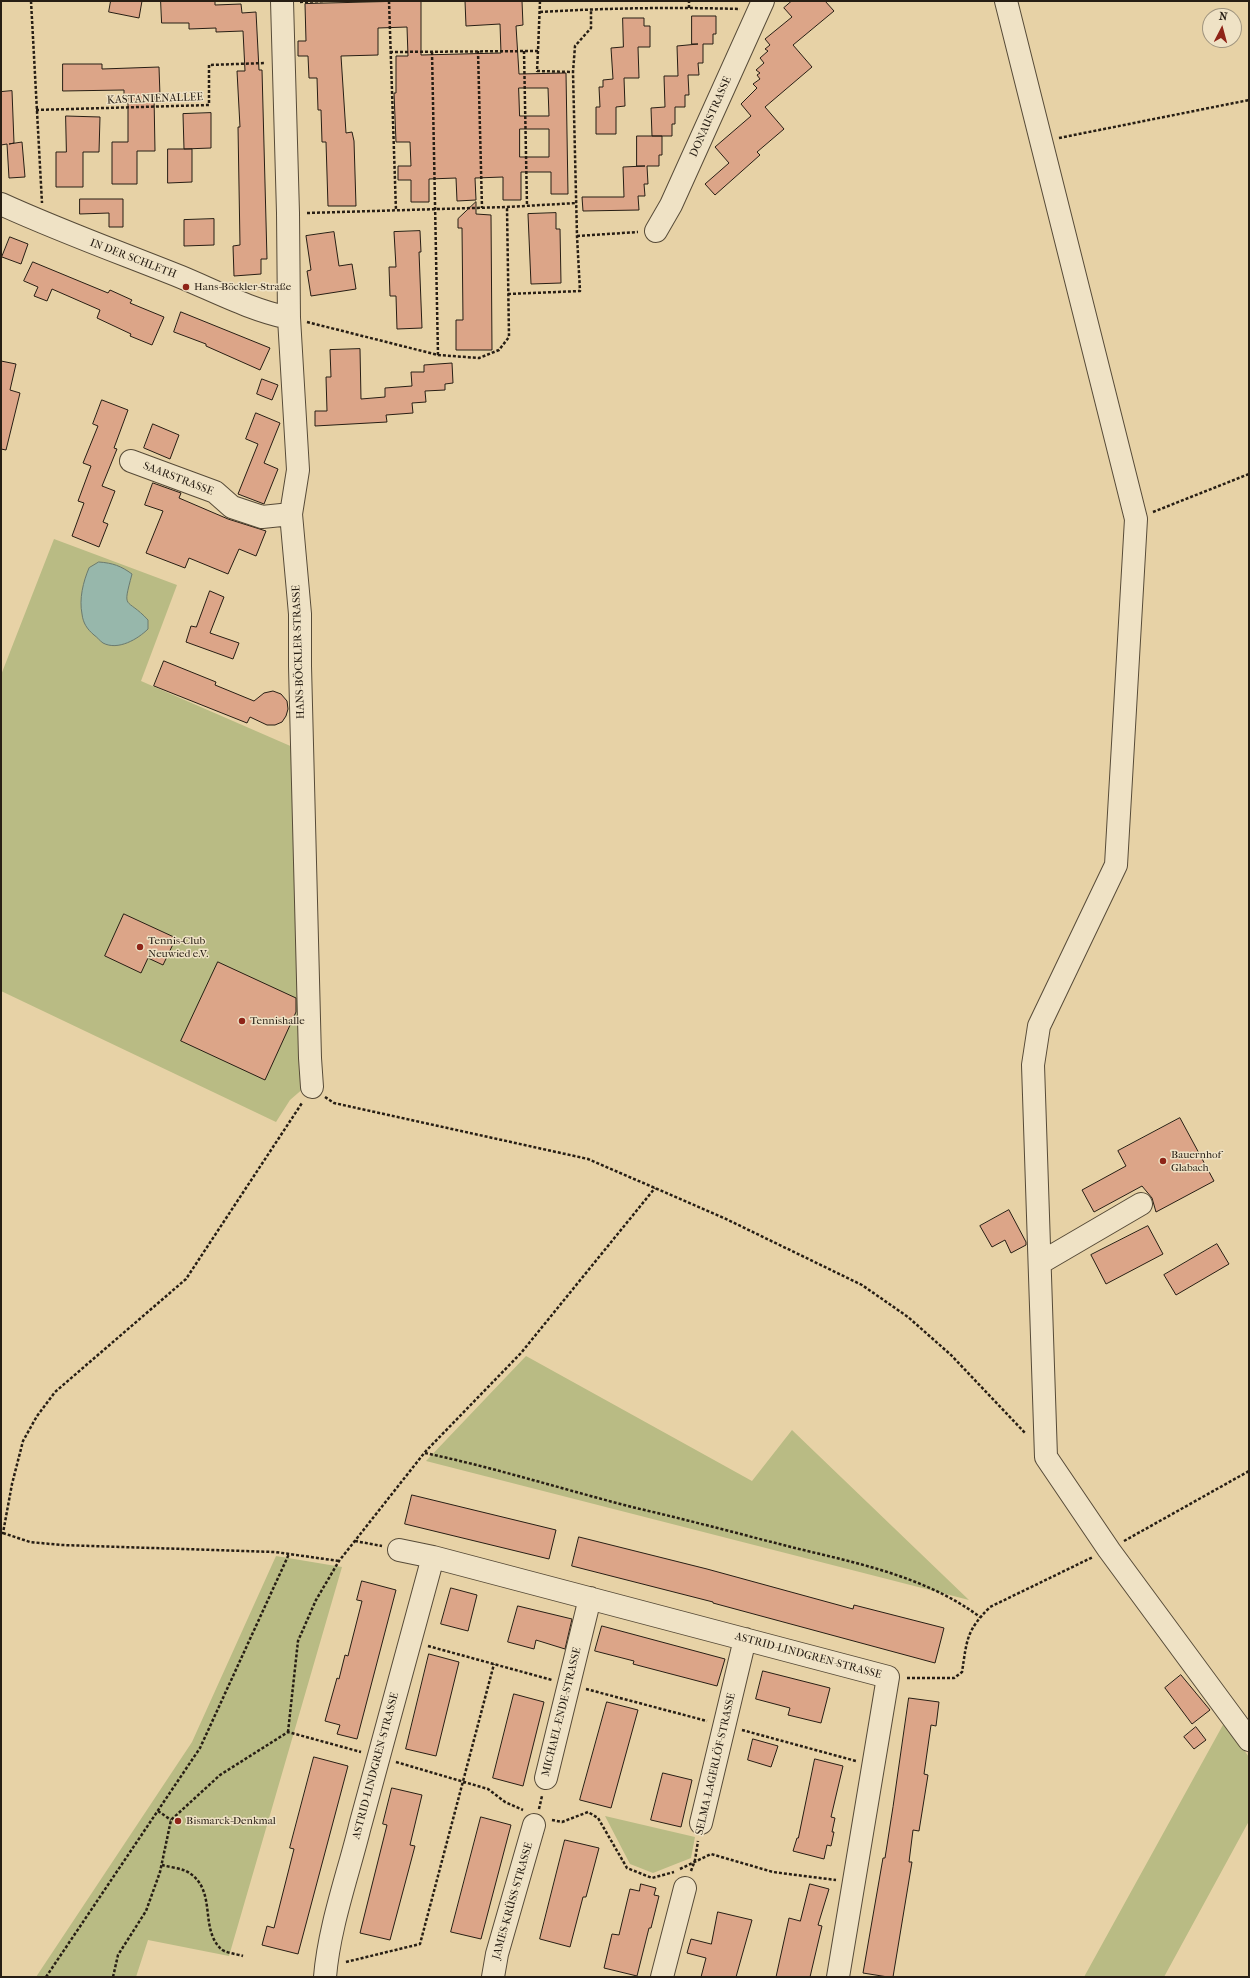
<!DOCTYPE html>
<meta charset="utf-8">
<style>
body{margin:0}
#map{position:relative;width:1250px;height:1978px;overflow:hidden;background:#e7d2a6;font-family:"IM FELL French Canon",serif}
canvas{display:block}
.frame{position:absolute;inset:0;border:2px solid #271e14;pointer-events:none}
.north{position:absolute;left:1202px;top:8px;width:40px;height:40px;box-sizing:border-box;background:#efe2c5;border:1px solid #9f947e;border-radius:50%;rotate:6deg;font-size:11px;font-weight:700;line-height:16px;text-align:center;color:#271e14}
.north::after{content:'';display:block;margin:auto;width:14px;height:18px;background:#8f2418;clip-path:polygon(50% 0,100% 100%,50% 72%,0 100%)}
</style>
<div id="map">
<canvas width="1250" height="1978"></canvas>
<div class="frame"></div>
<div class="north">N</div>
</div>
<script>
const ctx = document.querySelector('canvas').getContext('2d');
ctx.lineJoin = 'round';
function fillPath(path, color) { ctx.fillStyle = color; ctx.fill(path, 'evenodd'); }
function trace(path, color, width, dash) { ctx.strokeStyle = color; ctx.lineWidth = width; ctx.lineCap = dash ? 'butt' : 'round'; ctx.setLineDash(dash || []); ctx.stroke(path); }
function write(font, color, halo, rows, align = 'center') {
  ctx.font = font + ' "IM FELL French Canon",serif'; ctx.lineWidth = 3; ctx.setLineDash([]); ctx.textBaseline = 'middle'; ctx.strokeStyle = halo; ctx.fillStyle = color; for (const [text, x, y, turn = 0] of rows) {
    ctx.save(); ctx.translate(x, y); ctx.rotate((+turn || 0) * Math.PI / 180); ctx.textAlign = isNaN(turn) ? turn : align; if (halo) ctx.strokeText(text, 0, 0); ctx.fillText(text, 0, 0); ctx.restore();
  }
}
fillPath(new Path2D(`
 M54,539L177,585L141,681L295,748L305,1087L290,1100L276,1122L1,991V675Z
 M526,1356L752,1481L792,1430L969,1600L426,1461Z
 M276,1556L342,1567L229,1956L148,1940L136,1977H36L192,1742Z
 M1224,1723L1249,1757V1821L1164,1977H1084Z
 M605,1816L695,1837L691,1858L653,1873L630,1864Z`), '#b9bb84');
const water = new Path2D(`
 M99,562C113,563 121,566 132,574C122,612 126,596 148,620V629C138,639 118,651 103,643C100,641 97,637 94,635C87,629 83,623 82,614C79,599 83,582 89,568Z`);
fillPath(water, '#97b7ab');
trace(water, '#6a7a6f', 1);
const building = new Path2D(`
 M111,1H142L139,18L109,12Z
 M161,1H215V5L241,4L242,13L256,12L259,70H262L267,259H261V274L234,276L233,246L240,245L238,127H240L237,71H245L243,31L216,32V28L189,29V23H162Z
 M421,1V55L501,53L500,24L466,26L465,1H522L523,25L516,26L519,74L566,73L568,194H551V172H521V200H503V177L475,178L476,200L457,201L456,178L429,179V202H411V180H398V166H411L410,142H396L394,93H396V56H408L407,27L378,28V55L341,56L346,133L352,132L354,141L356,206H328L326,142H322L321,110H318L317,78H309L308,56H298V41H306L305,4ZM519,88H548L549,116H520ZM520,129H549V157H520Z
 M792,1H825L834,11L793,45L812,67L765,107L784,129L757,152L760,155L715,195L705,184L729,163L715,147L751,116L741,104L757,88L753,84L760,79L757,75L760,73L756,70L764,63L760,58L768,51L765,49L770,45L765,39L792,17L784,8Z
 M692,16H716V34H713V44H703V63H698L699,75H688L689,95H685V107H675V124H672V136H652L651,108L665,107L664,76H678L677,46L698,44H692Z
 M623,18H644V26H650V47H638L639,78H624L625,106L616,107V134H596V107H600L599,87H603V80L613,79L611,48L623,47Z
 M63,64H102V69L159,67L160,96H154L155,151H137V184H112V142H128V97H124V90L63,91Z
 M12,91L14,143L9,144L22,142L25,177L9,178L7,144L1,145V92Z
 M211,113V148L184,149L183,114Z
 M66,116L100,117L99,152H83V187H56V152H66Z
 M637,136H662V155H659V166H647L648,184H644L645,196H638L639,210L583,211L582,197H624L623,167L645,166H637Z
 M168,149H192V182L168,183Z
 M80,199H123V227H109V213L80,214Z
 M476,202V214L491,215L492,350H456V320H463L462,228H458V219Z
 M556,213V229H560L561,283L531,284L528,214Z
 M214,219V245L184,246V220Z
 M420,231L421,252H419L422,328L397,329L396,296H390L389,267H396L394,232Z
 M334,232L339,266L352,264L356,289L311,296L307,271L311,270L306,236Z
 M10,237L28,244L21,264L2,257Z
 M33,262L108,293L110,290L132,300L130,303L164,317L152,345L130,336L131,334L97,318L100,310L52,289L47,301L34,296L38,287L24,281Z
 M181,312L270,348L260,370L206,346V344L174,332Z
 M360,349L361,399L385,397V388L412,386L411,372H424V365L452,363L453,383L445,384V390L425,391L426,402L412,403L413,413L386,415L387,422L315,426V411H327L326,377H331L330,350Z
 M1,361L16,364L10,390L20,393L6,450L1,449Z
 M262,379L278,385L272,400L257,394Z
 M102,400L128,410L114,448L117,449L102,486L115,491L103,522L108,524L99,547L72,536L84,503L78,501L91,466L83,463L98,426L93,424Z
 M256,413L280,423L264,463L278,469L264,504L238,494L258,444L246,439Z
 M153,424L179,435L170,459L144,448Z
 M153,483L181,493L179,498L228,519L266,531L256,556L239,549L228,574L189,558L185,568L146,553L163,511L145,505Z
 M210,591L224,597L210,633L239,643L233,659L186,642L191,626L196,627Z
 M164,661L216,682L215,685L254,701L264,693L273,691L281,694L287,701L288,709L286,716L282,722L275,725H267L250,717L247,723L154,686Z
 M124,914L176,938L163,965L148,958L141,973L105,956Z
 M218,962L296,998V1012L265,1080L181,1041Z
 M1180,1118L1214,1181L1156,1212L1152,1198L1142,1186L1094,1212L1082,1190L1126,1166L1118,1151Z
 M1009,1210L1026,1242V1245L1011,1253L1005,1240L992,1247L980,1226Z
 M1148,1226L1163,1254L1106,1284L1091,1255Z
 M1217,1244L1229,1264L1176,1295L1164,1275Z
 M412,1495L556,1530L549,1559L405,1524Z
 M579,1537L707,1569L853,1609L854,1605L944,1628L935,1663L713,1603V1602L572,1566Z
 M362,1581L396,1590L357,1739L337,1734L340,1725L325,1721L337,1678L339,1679L345,1655L348,1656L362,1601L357,1600Z
 M451,1588L477,1595L468,1631L441,1624Z
 M518,1606L572,1619L565,1649L536,1640L534,1649L508,1642Z
 M602,1626L725,1659L717,1686L633,1664L634,1661L595,1651Z
 M429,1654L459,1662L436,1756L406,1749Z
 M763,1671L830,1688L821,1723L788,1715L790,1708L756,1699Z
 M1181,1675L1210,1710L1192,1724L1165,1688Z
 M514,1694L544,1702L523,1786L493,1778Z
 M909,1698L939,1702L936,1726L931,1725L924,1774L928,1775L919,1831L913,1830L909,1862H912L893,1977H888L863,1973L883,1858H885L893,1807Z
 M607,1702L638,1710L611,1808L580,1800Z
 M1196,1727L1206,1740L1194,1749L1184,1737Z
 M753,1739L778,1746L771,1767L748,1760Z
 M314,1757L348,1766L298,1954L262,1945L267,1926L274,1928L294,1849L290,1848Z
 M815,1759L843,1766L831,1817L835,1818L832,1832H834L831,1846L827,1845L824,1859L793,1851L797,1838H798Z
 M663,1773L692,1780L681,1827L651,1820Z
 M392,1788L422,1795L410,1845L415,1846L390,1940L360,1933L387,1825L383,1824Z
 M481,1817L511,1825L481,1939L451,1932Z
 M565,1840L599,1848L586,1897H583L570,1947L540,1939Z
 M641,1884L656,1888L654,1895L659,1896L651,1928H649L637,1976L604,1968L612,1934L619,1935L630,1889L639,1891Z
 M810,1884L829,1889L818,1925L822,1926L810,1977H776L789,1918L800,1921Z
 M718,1912L752,1920L736,1977H701L706,1958L687,1953L691,1939L711,1944Z`);
fillPath(building, '#dca588');
trace(building, '#271e14', 1);
const minor = new Path2D(`
 M282,1L288,213L289,318L298,470L291,514L300,614V666L310,1058L312,1087
 M1006,1L1136,519L1116,865L1039,1026L1033,1065L1046,1457L1109,1550L1249,1740
 M1,204C60,231 121,253 181,277C217,292 251,310 289,318
 M656,231L671,205L763,1
 M131,461L215,492L232,507L262,517L291,514
 M1040,1263L1141,1204
 M399,1550L433,1557
 M546,1778L590,1598
 M701,1823L745,1639
 M325,1977C329,1927 348,1875 360,1826C384,1736 408,1646 433,1557L888,1677L838,1977
 M493,1977L497,1954L534,1825
 M662,1977L685,1888`);
trace(minor, '#574b38', 24);
trace(new Path2D(`
 M31,1L42,203
 M389,1L396,211
 M300,2L323,1
 M689,8V1
 M540,12C607,8 673,7 740,9
 M478,51L482,208
 M524,51L527,206
 M538,51L537,71L573,72
 M390,52L538,51L540,1
 M432,52L438,355
 M36,110L209,105V65L265,63
 M1059,138L1249,100
 M307,213L507,207L577,203
 M577,236L638,232
 M508,294L580,291L577,236L573,72L575,46L591,28V9
 M307,322L438,355L479,358L499,350L509,337L507,207
 M1153,512L1249,474
 M325,1097L334,1103L588,1159L724,1218L862,1285L908,1317L951,1355L1026,1434
 M425,1453C496,1468 565,1490 636,1508C688,1520 740,1534 791,1547C856,1563 925,1576 980,1617
 M1,1533H3L12,1484L23,1441L37,1416L55,1392L186,1279L302,1103
 M3,1533L30,1542L61,1545L275,1552L339,1561
 M355,1541L382,1546
 M1124,1541L1249,1471
 M428,1646L552,1680
 M907,1678H954L962,1672C967,1640 966,1631 990,1607L1093,1557
 M586,1689L707,1721
 M742,1730L856,1761
 M288,1732L298,1641L316,1600L339,1561L425,1452L521,1353L655,1188
 M396,1762L488,1789L505,1802L523,1810
 M539,1809L542,1796
 M158,1811L171,1820
 M552,1820L562,1822L588,1812L598,1818L627,1868L652,1878L674,1872
 M162,1865C169,1867 179,1868 186,1871C218,1888 199,1926 220,1948C224,1953 237,1954 243,1956
 M680,1869L711,1854L773,1872L836,1880
 M691,1871L695,1860L698,1841
 M346,1962L420,1944L494,1664
 M46,1977L200,1748L289,1554
 M113,1977L118,1955L146,1911L160,1872L171,1820L220,1775L288,1732L361,1752`), '#271e14', 2.5, [3, 2]);
trace(minor, '#efe2c5', 22);
for (const [x, y, r, color] of [
 [186,287,4,"#8f2418"],
 [140,947,4,"#8f2418"],
 [242,1021,4,"#8f2418"],
 [1163,1161,4,"#8f2418"],
 [178,1821,4,"#8f2418"]
]) { const dot = new Path2D(); dot.arc(x, y, r, 0, 2 * Math.PI); ctx.fillStyle = color; ctx.fill(dot); trace(dot, '#efe2c5', 1.5); }
write('11px', '#271e14', '#efe2c5', [
 ["KASTANIENALLEE",155,99,-2],
 ["DONAUSTRASSE",711,117,-66],
 ["IN DER SCHLETH",133,259,21],
 ["SAARSTRASSE",178,479,21],
 ["HANS-BÖCKLER-STRASSE",299,652,-92],
 ["ASTRID-LINDGREN-STRASSE",808,1656,15],
 ["MICHAEL-ENDE-STRASSE",562,1712,-76],
 ["SELMA-LAGERLÖF-STRASSE",716,1764,-77],
 ["ASTRID-LINDGREN-STRASSE",376,1766,-75],
 ["JAMES-KRÜSS-STRASSE",513,1901,-74]
]);
write('11px', '#271e14', '#efe2c5', [
 ["Hans-Böckler-Straße",194,287],
 ["Tennis-Club",148,941],
 ["Neuwied e.V.",148,954],
 ["Tennishalle",250,1021],
 ["Bauernhof",1171,1155],
 ["Glabach",1171,1168],
 ["Bismarck-Denkmal",186,1821]
], 'left');
</script>
